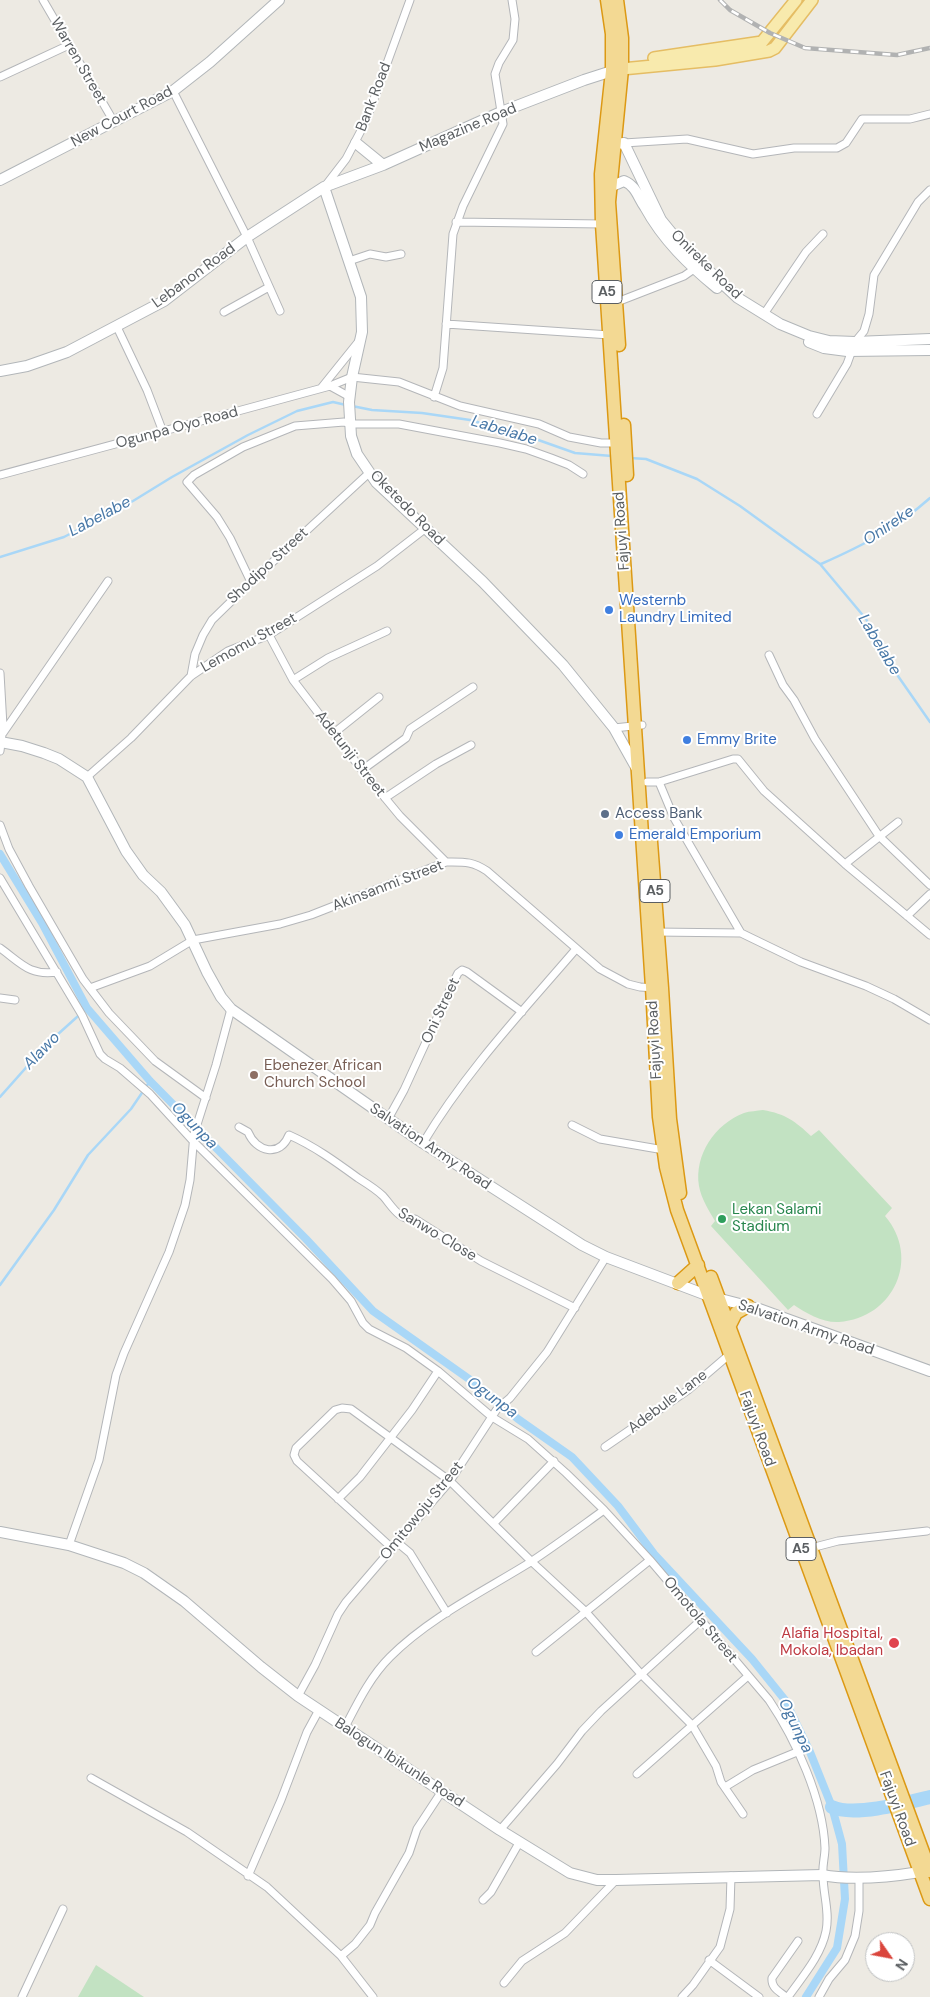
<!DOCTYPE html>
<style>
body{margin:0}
#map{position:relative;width:930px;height:1997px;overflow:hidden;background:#edeae3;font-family:"DM Sans",sans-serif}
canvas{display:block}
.north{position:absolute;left:865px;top:1932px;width:50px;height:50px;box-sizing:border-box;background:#fff;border:1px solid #bdbfc0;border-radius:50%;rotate:123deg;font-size:14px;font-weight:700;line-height:20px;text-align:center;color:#5b5f62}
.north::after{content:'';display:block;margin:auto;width:18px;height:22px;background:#da453c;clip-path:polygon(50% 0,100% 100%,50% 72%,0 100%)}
</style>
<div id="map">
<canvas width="930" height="1997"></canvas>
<div class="north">N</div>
</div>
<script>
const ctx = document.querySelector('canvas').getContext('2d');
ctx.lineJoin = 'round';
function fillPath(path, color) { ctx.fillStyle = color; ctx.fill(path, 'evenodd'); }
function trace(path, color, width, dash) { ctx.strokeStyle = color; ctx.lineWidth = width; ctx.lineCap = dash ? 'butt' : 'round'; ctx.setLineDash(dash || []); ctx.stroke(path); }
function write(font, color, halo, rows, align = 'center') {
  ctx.font = font + ' "DM Sans",sans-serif'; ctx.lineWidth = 4; ctx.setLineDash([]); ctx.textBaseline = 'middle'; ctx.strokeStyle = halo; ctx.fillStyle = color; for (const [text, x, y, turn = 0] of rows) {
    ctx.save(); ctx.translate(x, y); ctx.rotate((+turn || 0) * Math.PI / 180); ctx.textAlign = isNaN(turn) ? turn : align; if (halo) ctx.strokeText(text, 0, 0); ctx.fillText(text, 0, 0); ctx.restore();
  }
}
fillPath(new Path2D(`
 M763,1110C786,1114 795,1121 811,1136L819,1130L892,1208L885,1216C921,1258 894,1318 839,1322C823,1323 806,1313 794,1305L788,1310L711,1226L715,1221C709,1211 701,1198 699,1186C694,1155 715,1124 744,1113C750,1111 757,1111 763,1110Z
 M96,1965L144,1997H78Z`), '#c2e2c2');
trace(new Path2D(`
 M352,406L372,410L422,413L470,420L527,436L575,453L612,456
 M630,458L646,459L697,479L740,506L820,564L866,619L891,666L930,722
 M0,557L64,537L133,501L172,477L248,435L297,411L333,402L346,405
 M821,564C864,545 895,529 930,498
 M0,1097L47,1044L87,1008
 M0,1285L54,1210L88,1155L131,1109L150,1081`), '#a9d7f7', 2.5);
trace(new Path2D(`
 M0,854L42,923L87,1008L150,1081L306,1239L373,1311L469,1379L518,1419L572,1457L618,1506L654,1554L752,1659L785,1700L810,1752L832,1807L842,1844L845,1899L837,1948L806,1997`), '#a9d7f7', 8);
trace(new Path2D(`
 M832,1807C854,1817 906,1803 930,1797`), '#a9d7f7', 14);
const street = new Path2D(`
 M43,0L114,122
 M0,77L69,45
 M173,91L247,237L280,311
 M624,143L687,139L753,154L794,148H837L846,143L862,119H910L930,114
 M326,185L346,159L366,121L410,0
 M456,222L602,224
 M349,261L370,254L386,257L401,254
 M617,302L684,276L694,269
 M224,312L269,287
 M764,314L806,252L823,234
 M446,324L610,335
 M117,327L147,390L163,432
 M330,386L350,397
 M322,387L359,341
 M434,397L443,368L453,234L463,206L503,124L495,74L499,63L513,40L515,19L512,0
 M817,414L847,364L855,342L864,331L869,314L874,275L918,202L930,190
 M0,475L238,411L330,386L352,377L399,382L460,406L539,424L569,437L601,443H618
 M251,582L230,538L217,517L187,482L194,475L243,447L295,426L344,422L350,424H399L500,443L526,449L551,458L569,465L583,474
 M269,635L293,680L362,770L400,816L446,862
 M769,655L783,685L794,700L815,739L879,836L930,885
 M0,673L3,726L0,751
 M191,676L195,654L203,635L212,620L251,582L369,473
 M293,680L328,658L387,631
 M614,728L642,725
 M3,733L108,581
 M334,733L379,697
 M362,770L406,738L410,729L473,687
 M87,777L131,738L191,676L228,651L269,635L377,566L426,528
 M647,782H659L733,759H738L764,791L845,864L930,935
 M659,782L674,818L741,933
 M385,798L436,764L471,745
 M0,825L9,849L29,886L83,979L109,1013L155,1061L206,1098
 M845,864L898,822
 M0,878L82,1015L100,1054L105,1059L120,1068L150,1094L193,1141L332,1279L351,1301L363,1323L369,1329L406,1348L438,1371L492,1417L528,1439L566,1473L604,1510L650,1560L769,1700C796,1740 823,1799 825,1848C825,1857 822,1866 823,1875C823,1894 830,1912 826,1931C821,1956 802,1977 788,1997
 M907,916L930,894
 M655,932L741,933L801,962L866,986L894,999L930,1020
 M0,948C21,963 29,976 57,972
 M90,988L150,966L193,940L280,924L311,915L446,862C464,862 472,861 487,871L600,969L628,984L640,987L655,988
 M0,998L15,1000
 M388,1119L404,1090L453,983L458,973L462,970L467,972L522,1012
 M572,1125L600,1139L664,1150
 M239,1127L248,1132C256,1152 280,1158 289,1135C314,1146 336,1162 358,1178C366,1183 376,1189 383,1196C392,1206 399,1221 415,1219L481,1261L575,1308
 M423,1143C466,1071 522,1012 576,949
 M605,1447L688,1390L730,1354
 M338,1499L360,1477L412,1410L438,1371
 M494,1523L554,1461
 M398,1543L410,1553L447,1613
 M69,1545L99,1460L116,1375L124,1353L169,1252L185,1205L190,1180L194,1134L216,1065L231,1009
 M811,1548L838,1541L927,1531
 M393,1549L297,1461L294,1455L296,1448L335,1410L342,1408L351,1409L450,1481L531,1561L585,1611L641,1674L692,1725L716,1766L721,1782L743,1814
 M536,1652L650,1560
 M298,1696L315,1665L338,1614L346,1602L450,1481L497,1409L510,1398L547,1352L606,1257
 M345,1727C358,1702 370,1677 390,1657C429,1618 482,1592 529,1563C555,1546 579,1528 604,1510
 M637,1774L748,1676
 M91,1778L187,1832L267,1887L341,1956L373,1997
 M725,1787L753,1770L797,1752
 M500,1830L557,1764L582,1731L601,1711L701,1620
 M248,1876L281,1800L307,1732L319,1710
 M483,1900L491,1892L519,1843
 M341,1956L355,1944L370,1925L375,1913L409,1853L417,1829L442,1791
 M709,1960L759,1997
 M504,1983L522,1961L565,1933L616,1880
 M22,1997L63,1909
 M682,1997L693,1985L720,1947L730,1909L731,1876
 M786,1997C779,1991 771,1988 772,1978L798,1941
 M819,1997L829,1979L845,1960L855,1936L859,1911V1877`);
const secondary = new Path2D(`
 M356,143L383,165
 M614,144L624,143L661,220L683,247L738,298L780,324L809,336L829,341L855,342L930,339
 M0,180L173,91L210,62L279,0
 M324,187L361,297L362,332L352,377L349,402L351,436L357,454L376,482L483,582L563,665L614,728L637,769
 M610,187L624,181C636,186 638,197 645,207C663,240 689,265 717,288
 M809,342L824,348L847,351L930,350
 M0,371L27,366L67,352L164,301L247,237L324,187L383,165L501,112L584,80L612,71
 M0,742L22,746L44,753L59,759L87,777L126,851L143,875L161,892L185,925L207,972L221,997L231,1009L423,1143L582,1245L606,1257L709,1296L759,1309L930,1371
 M0,1532L69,1545L124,1563L144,1573L184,1601L261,1667L298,1696L500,1830L570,1873L597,1880H616L822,1875C854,1881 889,1877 920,1872`);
const primary = new Path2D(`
 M654,58L762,42L796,0
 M622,69L715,60L769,51L775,48L812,0`);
const highway = new Path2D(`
 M607,0L612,34V71L601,174L602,224L652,987L659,1117L666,1167L677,1210L930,1899
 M617,0L622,38V69L609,202L619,345
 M624,425L627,475
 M651,842L662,988L670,1119L680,1193
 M711,1277L930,1871
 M678,1283L698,1265
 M729,1327L736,1313L748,1306`);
trace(street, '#b4b6b9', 9);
trace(secondary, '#b2b6b9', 12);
trace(primary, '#e5bd64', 14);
trace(highway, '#dc9914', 15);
trace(street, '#fff', 7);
trace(secondary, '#fff', 10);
trace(primary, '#f8eaad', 11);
trace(highway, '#f3d993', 12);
const rail = new Path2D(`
 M720,0L730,10L770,33L805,48L897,55L930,48`);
trace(rail, '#b1b2b2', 4.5);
trace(rail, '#fff', 2.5, [8]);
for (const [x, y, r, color] of [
 [609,610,5,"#3f7fe0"],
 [687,740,5,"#3f7fe0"],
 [605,814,5,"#5c6f8a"],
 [619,835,5,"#3f7fe0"],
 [254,1075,5,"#8d6e63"],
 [722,1219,5,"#2e9e5b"],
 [894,1643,6,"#e0444e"]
]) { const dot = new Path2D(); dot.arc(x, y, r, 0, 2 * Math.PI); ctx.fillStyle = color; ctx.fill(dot); trace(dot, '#fff', 2); }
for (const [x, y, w] of [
 [607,292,30],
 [655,891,30],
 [801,1549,30]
]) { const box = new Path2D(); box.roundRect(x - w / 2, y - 11.5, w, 23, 4); ctx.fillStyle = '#fff'; ctx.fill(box); trace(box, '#5b5f62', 1); }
write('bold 14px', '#5b5f62', null, [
 ["A5",607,292],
 ["A5",655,891],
 ["A5",801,1549]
]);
write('15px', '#5b5f62', '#fff', [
 ["Warren Street",78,61,60],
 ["Bank Road",374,97,-69],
 ["New Court Road",122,117,-28],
 ["Magazine Road",468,128,-23],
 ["Onireke Road",706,265,44],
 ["Lebanon Road",194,276,-36],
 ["Ogunpa Oyo Road",177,428,-15],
 ["Oketedo Road",407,508,45],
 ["Fajuyi Road",622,531,-94],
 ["Shodipo Street",268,566,-43],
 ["Lemomu Street",249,643,-29],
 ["Adetunji Street",350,754,52],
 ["Akinsanmi Street",388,886,-21],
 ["Oni Street",441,1011,-65],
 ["Fajuyi Road",655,1040,-93],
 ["Salvation Army Road",430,1147,34],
 ["Sanwo Close",437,1235,31],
 ["Salvation Army Road",806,1328,19],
 ["Adebule Lane",668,1402,-37],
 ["Fajuyi Road",757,1429,70],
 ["Omitowoju Street",422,1511,-51],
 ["Omotola Street",700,1620,50],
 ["Balogun Ibikunle Road",399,1763,33],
 ["Fajuyi Road",897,1809,70]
]);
write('15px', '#366cbe', '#fff', [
 ["Westernb",619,601],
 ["Laundry Limited",619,618],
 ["Emmy Brite",697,740],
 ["Emerald Emporium",629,835]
], 'left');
write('15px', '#4e5e75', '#fff', [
 ["Access Bank",615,814]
], 'left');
write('15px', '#785e54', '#fff', [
 ["Ebenezer African",264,1066],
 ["Church School",264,1083]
], 'left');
write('15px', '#27864d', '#fff', [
 ["Lekan Salami",732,1210],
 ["Stadium",732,1227]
], 'left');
write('15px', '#be3a42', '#fff', [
 ["Alafia Hospital,",883,1634],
 ["Mokola, Ibadan",883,1651]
], 'right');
write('italic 16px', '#4878a7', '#fff', [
 ["Labelabe",504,431,17],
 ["Labelabe",100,517,-28],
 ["Onireke",889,526,-34],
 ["Labelabe",879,645,59],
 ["Alawo",42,1051,-46],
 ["Ogunpa",194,1126,46],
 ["Ogunpa",492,1398,36],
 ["Ogunpa",795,1726,64]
]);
</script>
